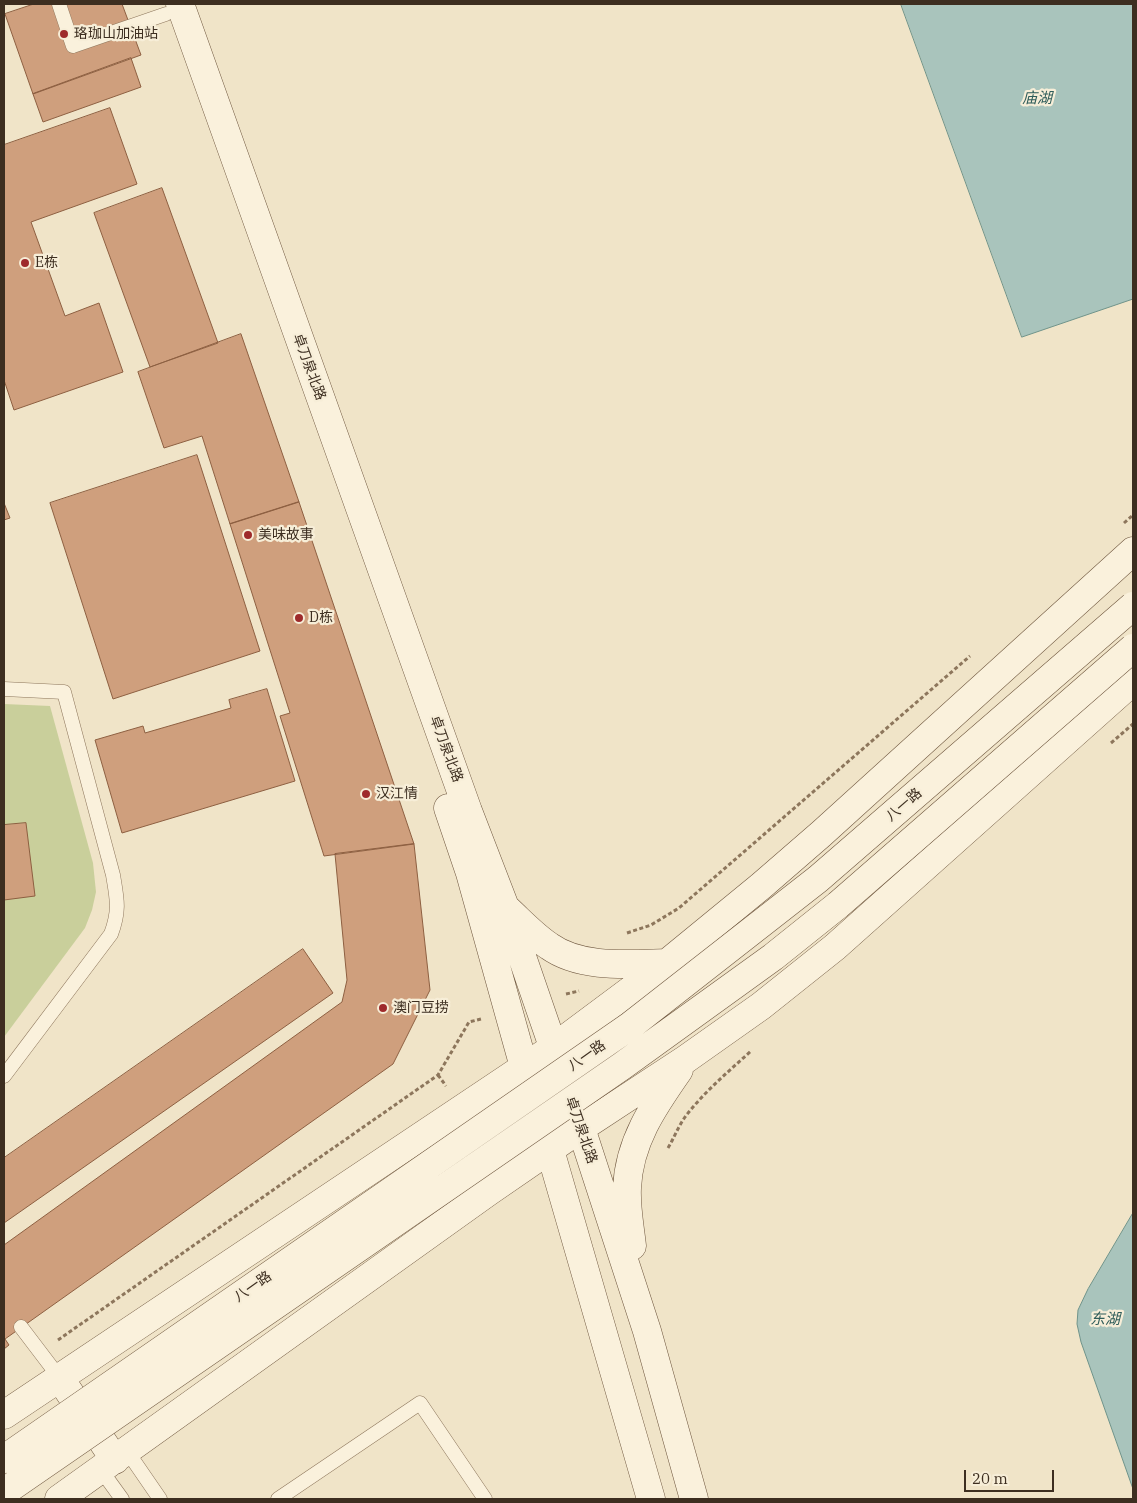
<!DOCTYPE html>
<meta charset="utf-8">
<style>
body{margin:0}
#map{position:relative;width:1137px;height:1503px;overflow:hidden;background:#f0e4c8;font-family:"IBM Plex Serif",serif}
canvas{display:block}
.frame{position:absolute;inset:0;border:5px solid #3d2e20;pointer-events:none}
.scale{position:absolute;left:964px;top:1470px;width:90px;height:22px;box-sizing:border-box;border:2px solid #3d2e20;border-top:0;padding-left:6px;font-size:15px;line-height:18px;white-space:nowrap;color:#3d2e20;-webkit-text-stroke:4px #f7eed8;paint-order:stroke}
</style>
<div id="map">
<canvas width="1137" height="1503"></canvas>
<div class="frame"></div>
<div class="scale">20 m</div>
</div>
<script>
const ctx = document.querySelector('canvas').getContext('2d');
ctx.lineJoin = 'round';
function fillPath(path, color) { ctx.fillStyle = color; ctx.fill(path, 'evenodd'); }
function trace(path, color, width, dash) { ctx.strokeStyle = color; ctx.lineWidth = width; ctx.lineCap = dash ? 'butt' : 'round'; ctx.setLineDash(dash || []); ctx.stroke(path); }
function write(font, color, halo, rows, align = 'center') {
  ctx.font = font + ' "IBM Plex Serif","Noto Sans SC",serif'; ctx.lineWidth = 4.5; ctx.setLineDash([]); ctx.textBaseline = 'middle'; ctx.strokeStyle = halo; ctx.fillStyle = color; for (const [text, x, y, turn = 0] of rows) {
    ctx.save(); ctx.translate(x, y); ctx.rotate((+turn || 0) * Math.PI / 180); ctx.textAlign = isNaN(turn) ? turn : align; if (halo) ctx.strokeText(text, 0, 0); ctx.fillText(text, 0, 0); ctx.restore();
  }
}
fillPath(new Path2D(`
 M4,704L50,706L93,863L96,892L92,910L85,928L4,1037Z`), '#c9cf9b');
const water = new Path2D(`
 M901,4H1133V299L1022,337Z
 M1133,1213V1489L1081,1342L1077,1324L1078,1310L1088,1289Z`);
fillPath(water, '#a9c4bc');
trace(water, '#6f938a', 1);
const building = new Path2D(`
 M34,4H122L141,55L33,94L5,14Z
 M131,58L141,87L43,122L33,94Z
 M110,108L137,184L31,222L65,316L99,303L123,372L14,410L4,380V145Z
 M162,188L218,343L150,367L94,213Z
 M241,334L299,502L230,524L202,436L164,448L138,372Z
 M197,455L260,651L113,699L50,503Z
 M299,502L414,844L324,856L280,716L290,713L230,524Z
 M4,503L10,518L4,520Z
 M267,689L295,781L122,833L95,740L143,726L145,733L231,708L229,700Z
 M26,823L35,896L4,900V825Z
 M414,844L430,990L393,1064L5,1339L9,1345L4,1349V1245L342,1002L347,980L335,854Z
 M303,949L333,993L4,1223V1158Z`);
fillPath(building, '#cf9f7d');
trace(building, '#8d5f41', 1);
const lane = new Path2D(`
 M59,4L73,46L166,14
 M4,689L64,692L113,875C117,899 120,910 111,934L4,1076
 M21,1327L59,1377
 M127,1451L160,1499
 M101,1470L122,1499
 M278,1499L420,1403L485,1499`);
const secondary = new Path2D(`
 M180,4L468,811L505,907L581,1128L647,1331L694,1499
 M448,808L470,873L524,1067L550,1150L651,1499
 M508,910C521,922 534,936 549,946C581,969 629,964 667,963
 M632,1246C630,1227 626,1208 627,1188C629,1142 653,1107 679,1070
 M59,1377L115,1460
 M4,1415L553,1048L667,963L761,886L821,834L1133,551
 M59,1499L488,1192L581,1128L686,1059L761,1006L835,947L1133,681`);
trace(lane, '#8d765c', 15);
trace(secondary, '#6f573f', 29);
trace(new Path2D(`
 M1124,523L1133,515
 M1111,743L1133,724
 M627,933L651,925L679,908L970,656
 M566,994L579,991
 M438,1075L446,1086
 M668,1148C674,1138 678,1127 685,1117C704,1092 728,1072 751,1051
 M58,1340L438,1075L469,1022L481,1019`), '#8d765c', 3, [4, 2.5]);
trace(lane, '#faf1dc', 14);
trace(secondary, '#faf1dc', 28);
const secondaryBridge = new Path2D(`
 M4,1459L630,1026L818,879L1133,606
 M4,1492L622,1066L773,957L838,905L1133,648`);
trace(secondaryBridge, '#6f573f', 29, []);
trace(secondaryBridge, '#faf1dc', 28);
for (const [x, y, r, color] of [
 [64,34,5,"#9e2a2b"],
 [25,263,5,"#9e2a2b"],
 [248,535,5,"#9e2a2b"],
 [299,618,5,"#9e2a2b"],
 [366,794,5,"#9e2a2b"],
 [383,1008,5,"#9e2a2b"]
]) { const dot = new Path2D(); dot.arc(x, y, r, 0, 2 * Math.PI); ctx.fillStyle = color; ctx.fill(dot); trace(dot, '#f7eed8', 2); }
write('14px', '#3d2e20', '#f7eed8', [
 ["珞珈山加油站",74,34],
 ["E栋",35,263],
 ["美味故事",258,535],
 ["D栋",309,618],
 ["汉江情",376,794],
 ["澳门豆捞",393,1008]
], 'left');
write('14px', '#3d2e20', '#f7eed8', [
 ["卓刀泉北路",309,367,70],
 ["卓刀泉北路",446,749,70],
 ["八一路",904,805,-41],
 ["八一路",587,1056,-35],
 ["卓刀泉北路",581,1130,71],
 ["八一路",253,1287,-35]
]);
write('italic 15px', '#2f5d5a', '#f7eed8', [
 ["庙湖",1037,99],
 ["东湖",1105,1320]
]);
</script>
